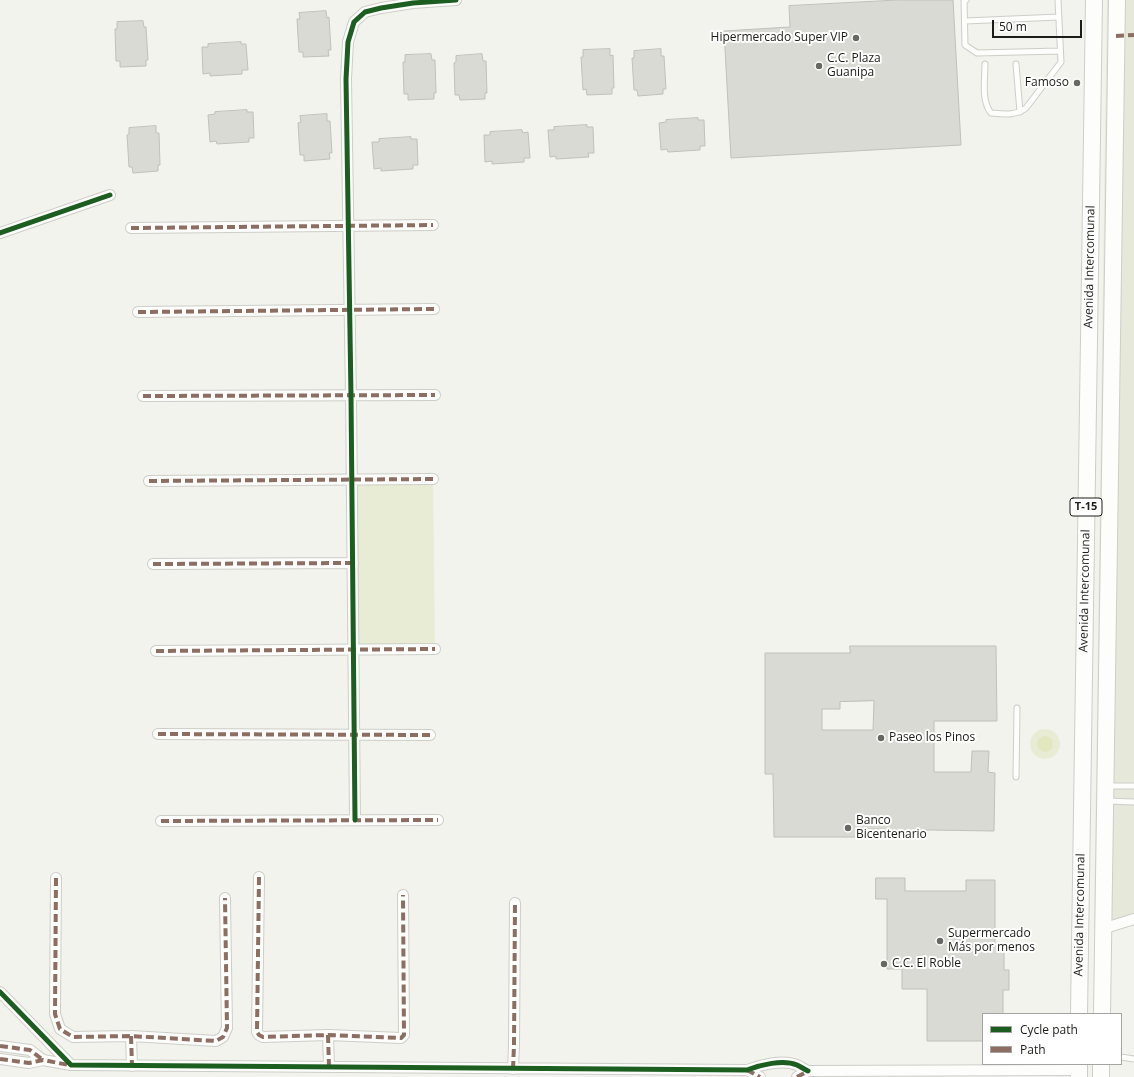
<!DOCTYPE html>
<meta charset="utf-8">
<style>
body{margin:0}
#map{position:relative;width:1134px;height:1077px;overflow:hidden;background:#f2f3ec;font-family:"Open Sans",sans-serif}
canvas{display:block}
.legend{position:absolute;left:982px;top:1013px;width:140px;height:52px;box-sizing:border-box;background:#fff;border:1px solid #a4a5a3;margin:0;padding:5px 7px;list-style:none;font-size:12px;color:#1c1d18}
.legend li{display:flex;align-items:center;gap:8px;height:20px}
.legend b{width:20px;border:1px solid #a4a5a3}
.scale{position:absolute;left:992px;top:20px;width:90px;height:18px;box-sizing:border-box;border:2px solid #1c1d18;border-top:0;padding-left:5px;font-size:12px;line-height:14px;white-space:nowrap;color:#1c1d18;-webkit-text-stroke:3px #fff;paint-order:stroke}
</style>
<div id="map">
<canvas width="1134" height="1077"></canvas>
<ul class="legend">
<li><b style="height:5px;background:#1b5e20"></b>Cycle path</li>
<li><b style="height:5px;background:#8d6e63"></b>Path</li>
</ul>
<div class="scale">50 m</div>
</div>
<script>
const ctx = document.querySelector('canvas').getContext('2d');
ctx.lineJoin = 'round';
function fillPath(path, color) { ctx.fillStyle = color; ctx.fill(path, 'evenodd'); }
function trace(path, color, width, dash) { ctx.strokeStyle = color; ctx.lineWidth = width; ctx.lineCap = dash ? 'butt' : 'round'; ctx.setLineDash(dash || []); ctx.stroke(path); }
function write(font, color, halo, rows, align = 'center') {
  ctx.font = font + ' "Open Sans",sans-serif'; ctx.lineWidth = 4; ctx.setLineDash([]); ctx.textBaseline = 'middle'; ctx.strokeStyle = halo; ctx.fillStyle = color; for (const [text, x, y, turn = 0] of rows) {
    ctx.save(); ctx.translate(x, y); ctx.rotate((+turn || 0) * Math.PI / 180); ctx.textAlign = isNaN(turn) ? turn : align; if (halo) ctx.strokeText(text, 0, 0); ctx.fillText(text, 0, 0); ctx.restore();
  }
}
fillPath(new Path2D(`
 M1107,0H1134V915L1094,927Z`), '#e6e8da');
fillPath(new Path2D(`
 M352,479H433L435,649L353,650Z
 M1030 744a15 15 0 1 1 30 0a15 15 0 1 1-30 0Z`), '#e9ecd5');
fillPath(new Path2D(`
 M1037 744a8 8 0 1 1 16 0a8 8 0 1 1-16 0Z`), '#e3e7bd');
const building = new Path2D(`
 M898,0H953L961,145L731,158L724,31L790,27L789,6Z
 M326,11L327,18L329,17L331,50H328L329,56L303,57V52H299L297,19H300L299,13Z
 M143,21L144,27H146L148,60H146V66L120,67V61H116L115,29H117V22Z
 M241,42V44H246L248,70H242V74L210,76V73L203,74L202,47H208V44Z
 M610,49V56L613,55L614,88H612V94L587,95L586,89L583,90L581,57H583V50Z
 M661,49V56H664L666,89H663V94L638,96L637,90H634L632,58H634V51Z
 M431,54L432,60H435L436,93H434V99L408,100V94H404L403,62H405V55Z
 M482,54L483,61H486L487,93H485V99L460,100L459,95H455L454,63L456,62V56Z
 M247,110V112H253L254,138H249V142L217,144L216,141L210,142L208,115L215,114V112Z
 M327,114V121H330L332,153H329L330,159L304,161V155H300L298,123L301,122L300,116Z
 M698,118V120H704L705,146H700V150L668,152L667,149L661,150L659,123L666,122V120Z
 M587,125V127H593L594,153H588L589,157L556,159V156L550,157L548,130H554V127Z
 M156,126V133H159L160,165H158V171L133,173L132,167H129L127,135L129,134V128Z
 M522,130L523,133L528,132L530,158H524V162L492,164V161L485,162L484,135H490V132Z
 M411,137V139H417L418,165H413V169L381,171V168L374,169L372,142H379V139Z
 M850,646H996L997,721H934V772H971L972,751H989L988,772L995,773L994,831L867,829V837H774L773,774H765V653H850ZM874,701L873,730H822V709H840V702Z
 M876,878H905V891H966V880H995V946H1004V970H1009V990H1003V1014H983V1041H927V989H902V969H887V899H876Z`);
fillPath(building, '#d9dad4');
trace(building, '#c0c0bc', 1);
const service = new Path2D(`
 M966,0L964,1L965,45L977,53L1060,51
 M965,21L1059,17
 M985,64C985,79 981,101 991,113C1004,114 1015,116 1026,108L1061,62L1058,0
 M1016,64L1020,112
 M1016,777L1017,708
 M1107,786H1134
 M1107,801L1134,802
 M1121,1057L1134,1059`);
const minor = new Path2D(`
 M131,228L433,225
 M0,233L110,195
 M138,312L434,309
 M143,396L435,395
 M149,481L433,479
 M153,564L353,563
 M156,651L435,649
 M158,734L430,735
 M355,820L351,396L346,79L348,42L354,22L365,12L381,8L413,3L456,0
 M161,821L438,820
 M259,877L257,1032L259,1035L263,1037L328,1035L401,1038L404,1035L403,895
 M56,878L55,1014L60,1029L73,1037L131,1036L216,1041L223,1037L227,1028L225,898
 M1102,929L1134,919
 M0,992L71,1065L747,1070C760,1065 783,1059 797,1065C801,1067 804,1069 808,1071
 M328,1035L329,1067
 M131,1036L132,1066
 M0,1046L30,1050L43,1060
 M0,1059L29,1063L43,1060L71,1065
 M513,1069L514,1045L515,903
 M747,1070L760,1077
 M797,1077L808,1071L1079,1070`);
const primary = new Path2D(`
 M1079,1014L1094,0
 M1102,1014L1117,0
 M1079,1077V1064
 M1101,1077V1064`);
trace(service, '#cdcec8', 7);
trace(minor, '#cdcec8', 12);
trace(primary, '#cdcec8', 18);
trace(service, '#fdfdfc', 5);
trace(minor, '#fdfdfc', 10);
trace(primary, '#fdfdfc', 16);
trace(new Path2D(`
 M1116,36L1134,35
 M131,228L433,225
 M138,312L434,309
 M143,396L435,395
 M149,481L433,479
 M153,564L353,563
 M156,651L435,649
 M158,734L430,735
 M161,821L438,820
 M259,877L257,1032L259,1035L263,1037L328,1035L401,1038L404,1035L403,895
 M56,878L55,1014L60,1029L73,1037L131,1036L216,1041L223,1037L227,1028L225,898
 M328,1035L329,1067
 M131,1036L132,1066
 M0,1046L30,1050L43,1060
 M0,1059L29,1063L43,1060L69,1065
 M513,1069L514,1045L515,903
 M747,1070L760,1077
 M797,1077L808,1071H806`), '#8d6e63', 4, [8, 4]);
trace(new Path2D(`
 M0,233L110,195
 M355,820L351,396L346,79L348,42L354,22L365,12L381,8L413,3L456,0
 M0,992L71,1065L747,1070C760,1065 783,1059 797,1065C801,1067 804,1069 808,1071`), '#1b5e20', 5);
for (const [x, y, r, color] of [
 [856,38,4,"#676862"],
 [819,66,4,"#676862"],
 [1077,83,4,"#676862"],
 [881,738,4,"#676862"],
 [848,828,4,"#676862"],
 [940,941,4,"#676862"],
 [884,964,4,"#676862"]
]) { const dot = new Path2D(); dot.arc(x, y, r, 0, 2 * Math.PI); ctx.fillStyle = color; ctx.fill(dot); trace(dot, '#fff', 1.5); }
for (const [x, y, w] of [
 [1086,507,32]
]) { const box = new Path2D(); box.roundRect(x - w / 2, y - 9, w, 18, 3); ctx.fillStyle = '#fff'; ctx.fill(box); trace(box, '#1c1d18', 1); }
write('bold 11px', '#1c1d18', null, [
 ["T-15",1086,507]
]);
write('12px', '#1c1d18', '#fff', [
 ["Hipermercado Super VIP",848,38,"right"],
 ["C.C. Plaza",827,59],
 ["Guanipa",827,73],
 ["Famoso",1069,83,"right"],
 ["Paseo los Pinos",889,738],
 ["Banco",856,821],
 ["Bicentenario",856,835],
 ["Supermercado",948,934],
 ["Más por menos",948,948],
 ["C.C. El Roble",892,964]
], 'left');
write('12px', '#1c1d18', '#fff', [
 ["Avenida Intercomunal",1090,267,-89],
 ["Avenida Intercomunal",1085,591,-89],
 ["Avenida Intercomunal",1080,915,-89]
]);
</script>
